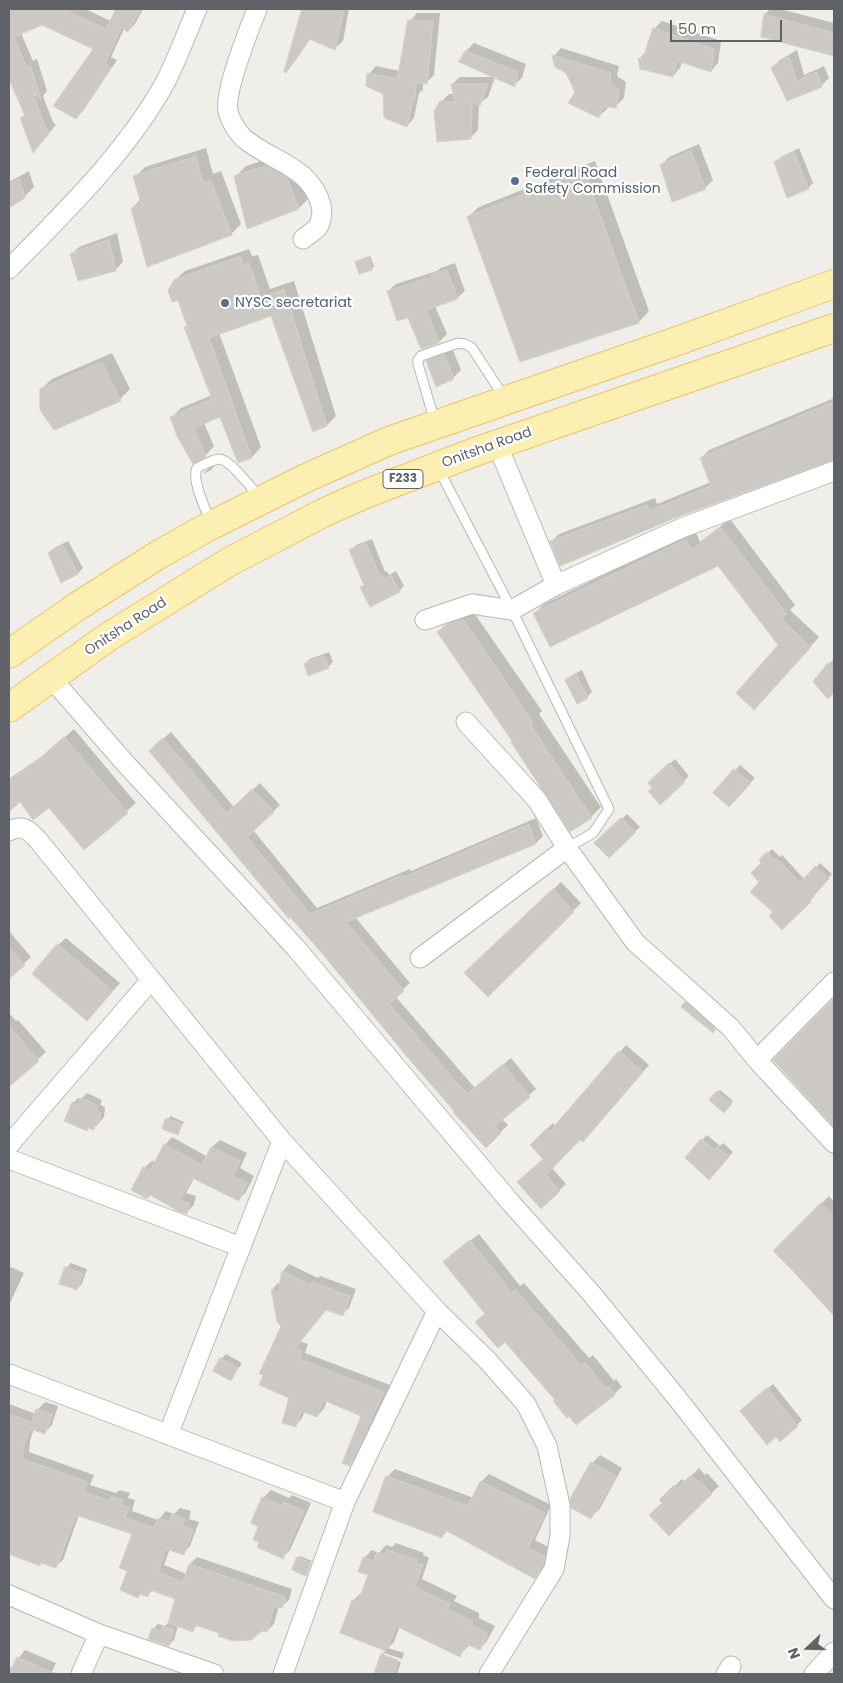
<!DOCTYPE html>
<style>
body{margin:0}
#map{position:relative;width:843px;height:1683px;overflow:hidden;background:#f0eee8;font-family:Poppins,sans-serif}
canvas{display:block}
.frame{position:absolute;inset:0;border:10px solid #5f6367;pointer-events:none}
.north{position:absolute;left:783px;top:1623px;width:50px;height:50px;-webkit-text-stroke:4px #fff;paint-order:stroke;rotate:249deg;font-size:14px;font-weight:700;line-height:20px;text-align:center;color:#5f6367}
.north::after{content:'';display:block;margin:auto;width:18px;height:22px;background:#5f6367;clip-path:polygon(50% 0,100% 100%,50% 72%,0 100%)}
.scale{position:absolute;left:670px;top:20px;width:112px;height:22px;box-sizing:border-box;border:2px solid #5f6367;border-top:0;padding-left:6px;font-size:15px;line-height:18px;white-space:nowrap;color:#5f6367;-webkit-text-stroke:4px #fff;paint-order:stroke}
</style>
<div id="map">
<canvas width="843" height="1683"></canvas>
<div class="frame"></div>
<div class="north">N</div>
<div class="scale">50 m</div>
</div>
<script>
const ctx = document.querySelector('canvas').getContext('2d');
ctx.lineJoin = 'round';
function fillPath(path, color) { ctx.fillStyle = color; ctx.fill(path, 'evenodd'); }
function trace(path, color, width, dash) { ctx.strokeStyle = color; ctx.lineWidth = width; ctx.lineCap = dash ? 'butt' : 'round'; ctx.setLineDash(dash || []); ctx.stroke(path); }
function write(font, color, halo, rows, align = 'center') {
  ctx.font = font + ' Poppins,sans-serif'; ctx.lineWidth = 4.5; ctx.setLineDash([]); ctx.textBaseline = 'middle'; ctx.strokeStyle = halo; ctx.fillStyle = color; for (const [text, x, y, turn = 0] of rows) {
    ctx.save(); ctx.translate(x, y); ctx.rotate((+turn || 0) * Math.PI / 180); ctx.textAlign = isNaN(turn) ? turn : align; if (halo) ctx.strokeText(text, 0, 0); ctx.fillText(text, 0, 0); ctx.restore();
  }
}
fillPath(new Path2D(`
 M9,9H85L111,21L118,9H143L135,24L128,31L124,29L111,57L117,60L83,111L76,118L94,49L42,24L21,33L33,61L37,59L47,91L43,96L53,122L56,125L40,144L21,118L25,115L9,74Z
 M303,9H349L343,41L335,48L311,38L293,64L286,72Z
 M770,9H780L834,23V55L762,36L765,14Z
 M417,13H440L434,75L426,83L423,82V90L419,93L414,118L407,126L369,74L376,66L400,71L410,21Z
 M662,21L721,41L718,63L711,71L682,61L680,68L673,76L642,68L640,58L646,51L654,29Z
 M474,43L526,64L522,78L514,85L495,77L488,97L479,104L478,130L470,138L441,102L449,94H455L452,84L460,77H495L461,61L466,51Z
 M561,48L619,66L617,76L626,82L624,98L616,106L608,105L607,109L599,116L577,92L567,72L554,56Z
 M797,50L804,75L824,66L829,78L821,86L788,99L772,68L780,60Z
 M699,144L713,180L705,188L661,165L669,157Z
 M206,148L213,174L221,171L241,224L231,234L132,208L141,199L135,177L145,167Z
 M799,148L813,183L808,188L776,162L781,157Z
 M277,156L297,168L309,198L299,208L236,176L246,166Z
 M595,161L649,311L639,322L521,360L468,217L479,207Z
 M29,171L34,187L24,197L9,206V182Z
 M117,233L123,262L115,270L71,255L79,247Z
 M249,249L252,256L258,255L270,289L294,281L336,416L327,425L272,314L219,333L261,447L252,457L239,461L220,416L204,423L214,446L205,456L172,417L181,408L212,395L185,328L188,325L175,280L185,271Z
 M370,256L374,266L372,269L356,262Z
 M455,263L465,291L457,298L435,306L447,334L439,342L422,348L409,316L388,291L396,284L437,271L441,268Z
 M452,348L461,370L453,378L427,361L435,354Z
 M112,353L130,389L120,399L41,389L52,379Z
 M834,398V459L551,542L559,534L655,498L657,504L711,482L701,458L709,450Z
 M216,464L211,470L203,474L209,468Z
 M730,519L795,605L790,610L819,637L763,699L779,645L718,565L535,613L544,604L695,530L700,542Z
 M372,539L385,572L387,571L389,575L396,571L404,586L399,591L362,587L365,584L351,550L356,545Z
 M68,541L83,568L78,573L61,581L49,553L54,548Z
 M472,610L542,711L539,714L601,807L591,817L571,830L514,741L438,632L458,615Z
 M329,652L333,662L328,667L305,664L310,659Z
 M834,659V691L828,697L829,664Z
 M582,670L592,692L587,697L567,680L572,675Z
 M74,729L136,803L84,848L50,806L20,800L9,811V779L48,752Z
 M171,732L234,807L260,783L280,805L253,830L317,908L410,869L411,871L536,818L543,836L536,843L355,917L410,983L395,996L475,1088L511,1058L536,1089L502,1119L508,1125L486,1146L157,744Z
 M675,759L689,776L660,803L653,788L654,778Z
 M740,765L755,778L734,801L715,792Z
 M627,814L640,827L609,856L596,843Z
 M772,849L780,857L782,855L805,880L820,863L832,874L813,895L814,897L782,928L761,881L763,863L760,860Z
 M561,882L581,903L488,995L466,973Z
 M9,931L31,957L9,978Z
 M66,938L120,983L94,1012L58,945Z
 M691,998L718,1026L713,1031L683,1007Z
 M834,1000V1125L774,1060Z
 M9,1013L16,1021L18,1020L46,1052L9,1086Z
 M626,1045L649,1065L589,1134L580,1138L552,1168L566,1184L541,1207L545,1158L531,1145L553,1123L556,1126Z
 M720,1090L733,1101L724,1111L711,1100Z
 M87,1093L102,1100L100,1105L105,1107L104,1117L99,1123L94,1128L89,1127L87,1130L73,1103L78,1098L81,1099Z
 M170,1116L184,1122L178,1134L164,1128Z
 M707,1135L720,1146L723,1143L733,1152L714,1173L687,1157Z
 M172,1137L208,1157L212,1147L220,1140L247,1153L240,1168L254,1176L246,1192L238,1200L194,1178L186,1193L196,1196L194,1205L186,1213L144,1168L152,1161L155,1162L165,1145Z
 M829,1196L834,1202V1315L775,1251Z
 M479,1234L520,1286L524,1283L589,1358L593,1355L614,1381L616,1379L622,1387L614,1394L556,1400L486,1314L453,1254Z
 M71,1263L87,1269L82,1284L77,1289L66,1268Z
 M289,1264L318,1278L320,1276L356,1289L349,1308L342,1314L326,1309L300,1341L308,1344L305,1353L390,1385L356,1458L349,1465L362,1415L327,1400L324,1409L317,1416L305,1411L302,1418L296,1425L290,1397L283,1325L272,1290L278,1283L281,1284L283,1271Z
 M11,1267L24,1273L9,1305V1269Z
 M226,1354L242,1363L231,1379L221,1359Z
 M773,1384L802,1420L780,1440L746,1407Z
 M45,1402L58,1406L52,1425L45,1432L34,1429L30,1441L29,1452L94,1475L90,1485L116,1493L120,1490L130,1493L128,1498L135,1500L132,1511L158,1520L166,1511L174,1514L180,1508L191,1511L189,1519L199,1522L190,1546L183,1554L170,1549L164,1565L187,1574L190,1564L197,1557L292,1589L289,1600L281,1607L279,1606L274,1624L267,1631L262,1630L221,1632L198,1625L192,1630L178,1626L174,1640L169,1645L153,1629L158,1624L165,1626L169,1622L177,1599L153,1590L147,1596L129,1570L133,1533L79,1515L63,1560L55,1567L43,1562L40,1565L9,1553V1404L36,1414L38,1409Z
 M600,1455L622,1468L599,1510L591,1517L592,1463Z
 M699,1468L705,1475L707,1473L719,1486L669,1535L663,1503L668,1492L682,1479L685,1482Z
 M395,1469L474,1498L481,1482L489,1474L551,1505L535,1540L552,1549L551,1556L542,1570L534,1577L448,1530L442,1536L387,1477Z
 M271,1490L289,1498L292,1495L311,1503L290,1550L283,1557L260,1541V1526L263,1498Z
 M396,1543L424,1553L423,1555L429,1558L422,1579L457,1596L454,1601L479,1613V1618L495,1626L487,1641L480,1649L470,1644L460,1655L400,1626L394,1642L388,1648L404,1653L402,1659L384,1653V1656L401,1662L397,1674H375L382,1654L386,1650L353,1601L361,1593H363L369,1574L364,1558L372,1550L379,1553L386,1545L392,1547Z
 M300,1556L312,1561L306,1574L298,1558Z
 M25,1650L56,1663L51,1674H9V1670Z`), '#0003');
const building = new Path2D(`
 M9,9H63L106,29L116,9H140L128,32L121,28L105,64L111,67L76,119L53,106L93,49L42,25L14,37L26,67L30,65L41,99L33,94L46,129L50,132L33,153L20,118L25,116L9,79Z
 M302,9H344L335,50L309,39L286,73L284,72Z
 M764,14L834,33V56L761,37Z
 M408,20L433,21L427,84L416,82L415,99H413L407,127L384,118L383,94L366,86L367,73L397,79Z
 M653,28L714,49L711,72L677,61L673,77L640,69L638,58H643Z
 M465,51L518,72L515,87L459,62Z
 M552,55L611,73L610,84L619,90L616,108L603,106L599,118L568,103L575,92L566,73L555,67Z
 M789,57L797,81L817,72L822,87L787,101L771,68Z
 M451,84H488L480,106L472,102L471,139L437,142L434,111L440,101L455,102Z
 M691,151L706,189L672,202L660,165Z
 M794,152L809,189L787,198L774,162Z
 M196,157L203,183L211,181L232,235L147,267L131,208L141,204L133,176Z
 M266,166L287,178L299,209L247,229L234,176Z
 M584,171L639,323L520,362L467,217Z
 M19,179L25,198L9,208V185Z
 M109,240L116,271L78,281L70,254Z
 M240,257L243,265L249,263L261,298L284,289L327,426L313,432L271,316L209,338L252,458L238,463L220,417L194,428L206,457L193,464L177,436L170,417L212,399L184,327L187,326L178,300L172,302L168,290L174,280Z
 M368,257L372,270L359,274L355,262Z
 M447,270L458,299L426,310L439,343L421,349L408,318L397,321L387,291L432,277L431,275Z
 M444,354L454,379L436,387L426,361Z
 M102,362L121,401L54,430L40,410V389Z
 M834,402V460L680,516L560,566L550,541L647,505L649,511L711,486L700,458Z
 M721,528L787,614L781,619L811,647L754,710L736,693L778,645L718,566L550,647L533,613L686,539L691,550Z
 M366,543L380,576L382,575L384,579L391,575L400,592L370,607L360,587L364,585L349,550Z
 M63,545L78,574L61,583L48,553Z
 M463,619L533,722L530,724L592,818L570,832L511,742L512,741L437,632L447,624Z
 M324,656L329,668L308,676L304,664Z
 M828,663L834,669V693L828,699L813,682Z
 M576,674L588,698L577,704L565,680Z
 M64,737L128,813L84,850L49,808L33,820L20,802L9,812V781L38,760Z
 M163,738L227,813L252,789L274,812L247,837L310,914L403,875L404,877L529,824L536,844L346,922L404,991L389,1004L467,1094L503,1064L530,1097L495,1126L501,1133L486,1148L453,1112L454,1111L409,1059L321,952L290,917L289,919L149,751Z
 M669,763L685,782L660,805L648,791L652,788L648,783Z
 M734,769L751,783L729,807L713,793Z
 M621,818L636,832L609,858L594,843Z
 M767,852L775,860L777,858L800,883L815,866L829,879L810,900L811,902L782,930L769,916L773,912L750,892L759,882L751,873L761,863L759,860Z
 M553,889L574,912L488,997L464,973Z
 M57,944L113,991L87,1021L32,974Z
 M9,947L25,965L9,979Z
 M834,998V1127L773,1060Z
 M685,1002L716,1029L713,1033L681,1007Z
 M9,1026L39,1061L9,1087Z
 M619,1051L643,1072L583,1142L580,1140L546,1175L560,1191L541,1209L517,1182L543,1159L530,1145L546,1129L549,1132Z
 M717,1091L732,1104L724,1113L709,1100Z
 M81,1098L98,1106L96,1110L101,1113L99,1123H95L94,1130L88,1128L87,1131L64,1121L72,1102L78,1105Z
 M166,1118L182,1124L178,1135L162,1129Z
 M701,1139L715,1150L717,1147L729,1157L709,1180L685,1158Z
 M164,1144L202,1165L211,1147L240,1161L233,1176L247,1183L239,1201L192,1178L180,1200L190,1204L187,1214L175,1210V1209L150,1195L147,1199L131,1190L143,1167L150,1171Z
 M821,1203L834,1217V1316L793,1271L773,1251Z
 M470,1240L512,1293L515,1289L581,1365L585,1362L605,1388L608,1386L615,1395L576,1425L569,1416L567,1418L553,1401L555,1400L505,1342L498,1348L475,1322L485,1314L443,1262Z
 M65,1267L83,1274L77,1290L59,1284Z
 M282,1271L311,1285L312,1282L350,1296L343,1316L326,1310L295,1348L302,1351L299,1359L384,1392L350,1466L342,1463L361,1416L323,1400L317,1417L301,1411L296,1427L282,1423L289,1398L259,1385L263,1375L259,1374L281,1326L277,1322L271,1289L278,1293Z
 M220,1358L238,1368L231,1381L213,1371Z
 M767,1388L798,1426L780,1442L776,1437L767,1445L740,1411Z
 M36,1409L52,1414L45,1434L30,1429L23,1449V1459L87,1482L84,1492L110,1501L111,1497L123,1500L122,1505L129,1508L125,1518L154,1528L158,1518L169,1522L172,1514L185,1519L182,1526L193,1530L184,1555L166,1549L158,1572L183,1582L189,1564L286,1597L282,1608L274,1606L267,1632L262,1631L251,1640L233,1641L218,1636L219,1633L195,1625L193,1632L168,1623L175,1599L150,1590L148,1597L140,1594L138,1598L120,1590L127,1571L119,1568L132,1534L76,1515L56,1568L41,1563L40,1566L9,1554V1414L32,1422Z
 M591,1462L616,1476L591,1519L571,1508L570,1499Z
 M691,1475L697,1481L698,1480L712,1494L669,1536L649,1515L662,1503L659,1500L674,1485L677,1488Z
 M386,1476L468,1506L480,1481L545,1513L528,1548L545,1557L543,1565L535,1579L445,1530L442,1538L373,1512Z
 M262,1497L282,1506L283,1502L304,1511L283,1559L257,1547L259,1542L253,1540L258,1527L251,1523Z
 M387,1550L417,1560L416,1563L423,1565L415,1587L450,1604L447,1609L472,1621V1626L488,1634L480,1650L466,1644L460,1657L396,1626L386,1651L340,1633L352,1600L358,1602L368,1575L358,1572L363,1557L374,1561L377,1552L386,1555Z
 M297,1557L311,1563L306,1576L292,1570Z
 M163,1626L174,1630L169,1646L148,1639L152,1628L161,1631Z
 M381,1654L398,1660L394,1674H374Z
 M17,1657L57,1674H10Z`);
fillPath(building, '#ccc9c4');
trace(building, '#d5d0c6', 1);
const lane = new Path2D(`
 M435,422L418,364V360L421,356L458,343L465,344L472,348L504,397
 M438,468L512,610L609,809L593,833L567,848
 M211,523C206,510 191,480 197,468C203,465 212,460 219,459C230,459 253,490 260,498`);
const street = new Path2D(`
 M257,9C249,30 224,91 228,111C230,120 238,134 246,140C273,162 311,167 321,205C323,211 321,222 318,227C314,231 308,235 303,239
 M9,269C64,213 130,149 167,79C178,57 187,32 197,9
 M497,444L556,585
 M425,620L472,604L512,610L556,585L684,527L834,471
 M51,678L125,763L295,947L511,1203L591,1293L677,1398L834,1599
 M466,722L537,800L567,848L635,942L731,1028L757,1060L834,1143
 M9,831C24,824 28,830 38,840L282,1141L437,1311L488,1361L526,1404L547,1446L560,1505V1536L554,1569L489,1674
 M420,958L567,848
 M757,1060L834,982
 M9,1145L151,980
 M9,1159L241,1247
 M9,1374L345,1502
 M168,1435L282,1141
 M9,1595L99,1634L214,1674
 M81,1674L99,1634
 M283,1674L345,1502L437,1311
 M726,1674L731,1666
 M814,1674L834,1652`);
const primary = new Path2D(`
 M9,654L78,606L158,555L206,528L306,478L389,441L683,339L834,284
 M9,708L108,637L229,562L323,513L363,495L472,453L834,328`);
trace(lane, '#b5b8bb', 11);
trace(street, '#b5b8bb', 21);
trace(primary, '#ebc566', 30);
trace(lane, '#fff', 9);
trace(street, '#fff', 19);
trace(primary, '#fbefb2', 28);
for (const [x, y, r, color] of [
 [515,181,5,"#5c6f8a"],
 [225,303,5,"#5c6f8a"]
]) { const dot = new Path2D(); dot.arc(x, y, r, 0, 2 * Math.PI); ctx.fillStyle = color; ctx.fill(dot); trace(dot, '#fff', 2); }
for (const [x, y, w] of [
 [403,479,40]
]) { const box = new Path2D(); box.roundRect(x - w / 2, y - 9.5, w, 19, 4); ctx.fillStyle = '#fff'; ctx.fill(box); trace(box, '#5f6367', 1); }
write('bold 12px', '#5f6367', null, [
 ["F233",403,479]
]);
write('14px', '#4e5e75', '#fff', [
 ["Federal Road",525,173],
 ["Safety Commission",525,189],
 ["NYSC secretariat",235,303]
], 'left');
write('14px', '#5f6367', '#fff', [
 ["Onitsha Road",487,448,-20],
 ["Onitsha Road",126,627,-33]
]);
</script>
